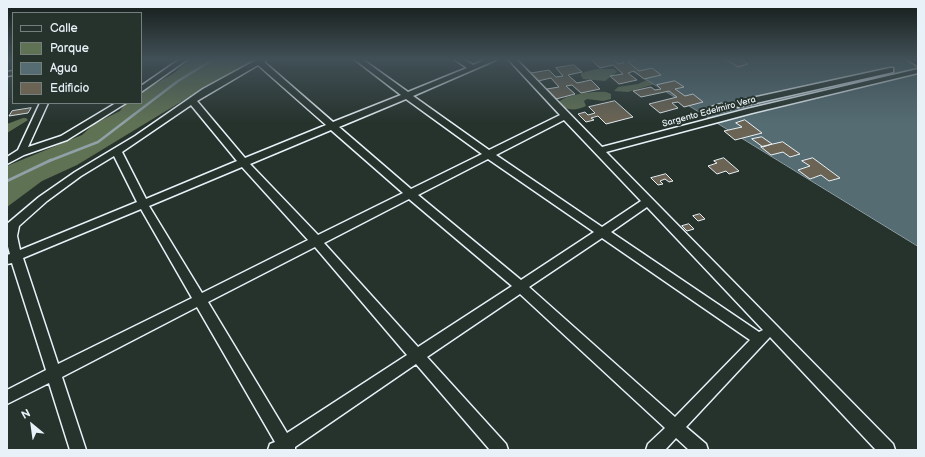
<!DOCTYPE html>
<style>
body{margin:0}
#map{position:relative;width:925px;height:457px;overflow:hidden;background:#26332d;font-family:"Balsamiq Sans",sans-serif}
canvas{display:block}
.frame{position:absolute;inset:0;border:8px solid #e8f1f8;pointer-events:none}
.legend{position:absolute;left:12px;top:12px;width:130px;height:92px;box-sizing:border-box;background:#26332d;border:1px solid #747f7e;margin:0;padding:5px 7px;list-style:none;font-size:12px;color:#e8f1f8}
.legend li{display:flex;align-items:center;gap:8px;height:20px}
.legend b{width:20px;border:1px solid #747f7e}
.north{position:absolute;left:12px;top:405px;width:40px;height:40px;-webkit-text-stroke:3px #26332d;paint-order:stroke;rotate:331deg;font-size:11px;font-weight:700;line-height:16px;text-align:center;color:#e8f1f8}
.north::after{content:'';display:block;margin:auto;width:14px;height:18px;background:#e8f1f8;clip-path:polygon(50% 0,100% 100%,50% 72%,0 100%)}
</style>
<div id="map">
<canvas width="925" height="457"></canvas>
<div class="frame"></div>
<ul class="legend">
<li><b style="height:5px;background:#26332d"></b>Calle</li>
<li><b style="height:11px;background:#607254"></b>Parque</li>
<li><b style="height:11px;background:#556c73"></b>Agua</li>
<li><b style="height:11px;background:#6b6454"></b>Edificio</li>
</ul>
<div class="north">N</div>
</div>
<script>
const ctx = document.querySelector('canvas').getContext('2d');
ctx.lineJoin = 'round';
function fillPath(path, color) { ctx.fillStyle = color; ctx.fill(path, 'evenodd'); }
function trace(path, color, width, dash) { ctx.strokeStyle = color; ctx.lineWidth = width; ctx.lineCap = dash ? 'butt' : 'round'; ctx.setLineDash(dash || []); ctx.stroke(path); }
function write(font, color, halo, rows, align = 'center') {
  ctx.font = font + ' "Balsamiq Sans",sans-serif'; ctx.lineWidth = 4; ctx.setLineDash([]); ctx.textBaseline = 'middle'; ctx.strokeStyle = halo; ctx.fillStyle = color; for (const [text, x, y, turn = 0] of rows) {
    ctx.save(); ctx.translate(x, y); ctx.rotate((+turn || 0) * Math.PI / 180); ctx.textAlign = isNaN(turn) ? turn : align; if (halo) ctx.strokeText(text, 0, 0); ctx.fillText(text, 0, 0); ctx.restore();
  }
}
fillPath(new Path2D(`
 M190,59H258L212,83L77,165L42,181L7,207V166L82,135L94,124L120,111L125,103H141V92L174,73Z
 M596,69H614L617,72L605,81L583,79L581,76V73Z
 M649,79L658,83L628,92L614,91L618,87L638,84Z
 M606,92L611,94V99L603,101L587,99L584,101L586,106C575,111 567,111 558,103C565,94 595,91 606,92Z
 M23,118H26L28,120L7,133V124Z`), '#607254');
const water = new Path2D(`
 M613,59H918V246Z`);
fillPath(water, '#556c73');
trace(water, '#90a1a8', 1);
trace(new Path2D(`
 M49,161L98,142L178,81L214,59`), '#90a1a8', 2.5);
trace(new Path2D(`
 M7,181L51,160`), '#90a1a8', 3);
const building = new Path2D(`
 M598,59H613L618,64L624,63L620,59H640L628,62L639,71L652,68L661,75L644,79L634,71L628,73L637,80L619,84L610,76L623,74L613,65L600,68L592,61Z
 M740,59L748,64L738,67L727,60Z
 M574,65L582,72L568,75L577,83L591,80L600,89L581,93L572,85L566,86L575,94L556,99L547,89L559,87L551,78L538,81L531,73L549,70L556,77L563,76L556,68Z
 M675,81L684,87L675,89L685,96L693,94L703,102L684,107L678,102L672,103L678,108L660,113L649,104L677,97L669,91L641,97L633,91L651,87L655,90L661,89L657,85Z
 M615,101L633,117L606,124L598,116L591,118L594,120L586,122L578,114L585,112L588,115L595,113L589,107Z
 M722,103L731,110L720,113L712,106Z
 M31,108L28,113L9,116L12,111Z
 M745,120L762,133L735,140L724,131L742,127L736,123Z
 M762,137L772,144L763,147L752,139Z
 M783,142L800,154L790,157L783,152L771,155L761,147Z
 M724,158L739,171L729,174L726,171L717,174L708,166L717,163L714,161Z
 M813,158L840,178L829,181L821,175L810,179L798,170L810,166L802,161Z
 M666,174L673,181L669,182L665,179L660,181L663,184L658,185L651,178Z
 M700,214L705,219L698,221L693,216Z
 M689,224L694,229L687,231L682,226Z`);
fillPath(building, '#6b6454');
trace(building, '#e8f1f8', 1);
const minor = new Path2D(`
 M180,59H188L141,92V86Z
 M258,59H267L264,62L333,122L401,95L354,59H362L408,92L467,68L454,59H463L473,65L487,59H498L413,96L489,150L560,115L508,59H516L602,147L747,109L918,69V73L752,113L606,152L893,444L895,450H876L770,337L686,427L706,444L708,450H689L676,438L665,450H646L648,444L665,428L520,294L427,357L506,444L508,450H490L416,364L295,447V450H268L270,444L275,442L197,307L62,377L86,450H70L49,383L7,404V390L46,370L12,263L7,264V255L10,254L7,243V224L39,197L75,172L135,136L203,89ZM258,65L326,125L245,158L197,101ZM406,99L482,154L411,189L339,127ZM191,105L237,161L146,199L122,152ZM564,120L641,201L602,227L496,155ZM331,130L403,193L318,235L250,164ZM114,156L137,202L20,250L17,236L19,226L47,201L81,176ZM488,159L594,232L521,280L418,195ZM242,167L308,240L202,293L149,206ZM409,199L512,286L418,347L324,243ZM647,207L763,330L759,332L611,232ZM141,209L192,298L58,364L23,258ZM602,238L750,340L675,417L529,287ZM315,247L407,355L287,433L208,302Z
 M906,59L918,61V66Z
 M890,68H893V72L738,107L734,104L738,101Z
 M13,71V75L7,76V72Z
 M40,103H48L28,147L61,136L116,103H126L67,140L24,155L7,164V157L18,150Z`);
trace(minor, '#e8f1f8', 3);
fillPath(minor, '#26332d');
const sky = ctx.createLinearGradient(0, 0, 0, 123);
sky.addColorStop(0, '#151c19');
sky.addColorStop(0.48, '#415057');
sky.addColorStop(1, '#41505700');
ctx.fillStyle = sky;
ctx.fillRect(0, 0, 925, 123);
write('9px', '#e8f1f8', '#26332d', [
 ["Sargento Edelmiro Vera",709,112,-15]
]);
</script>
